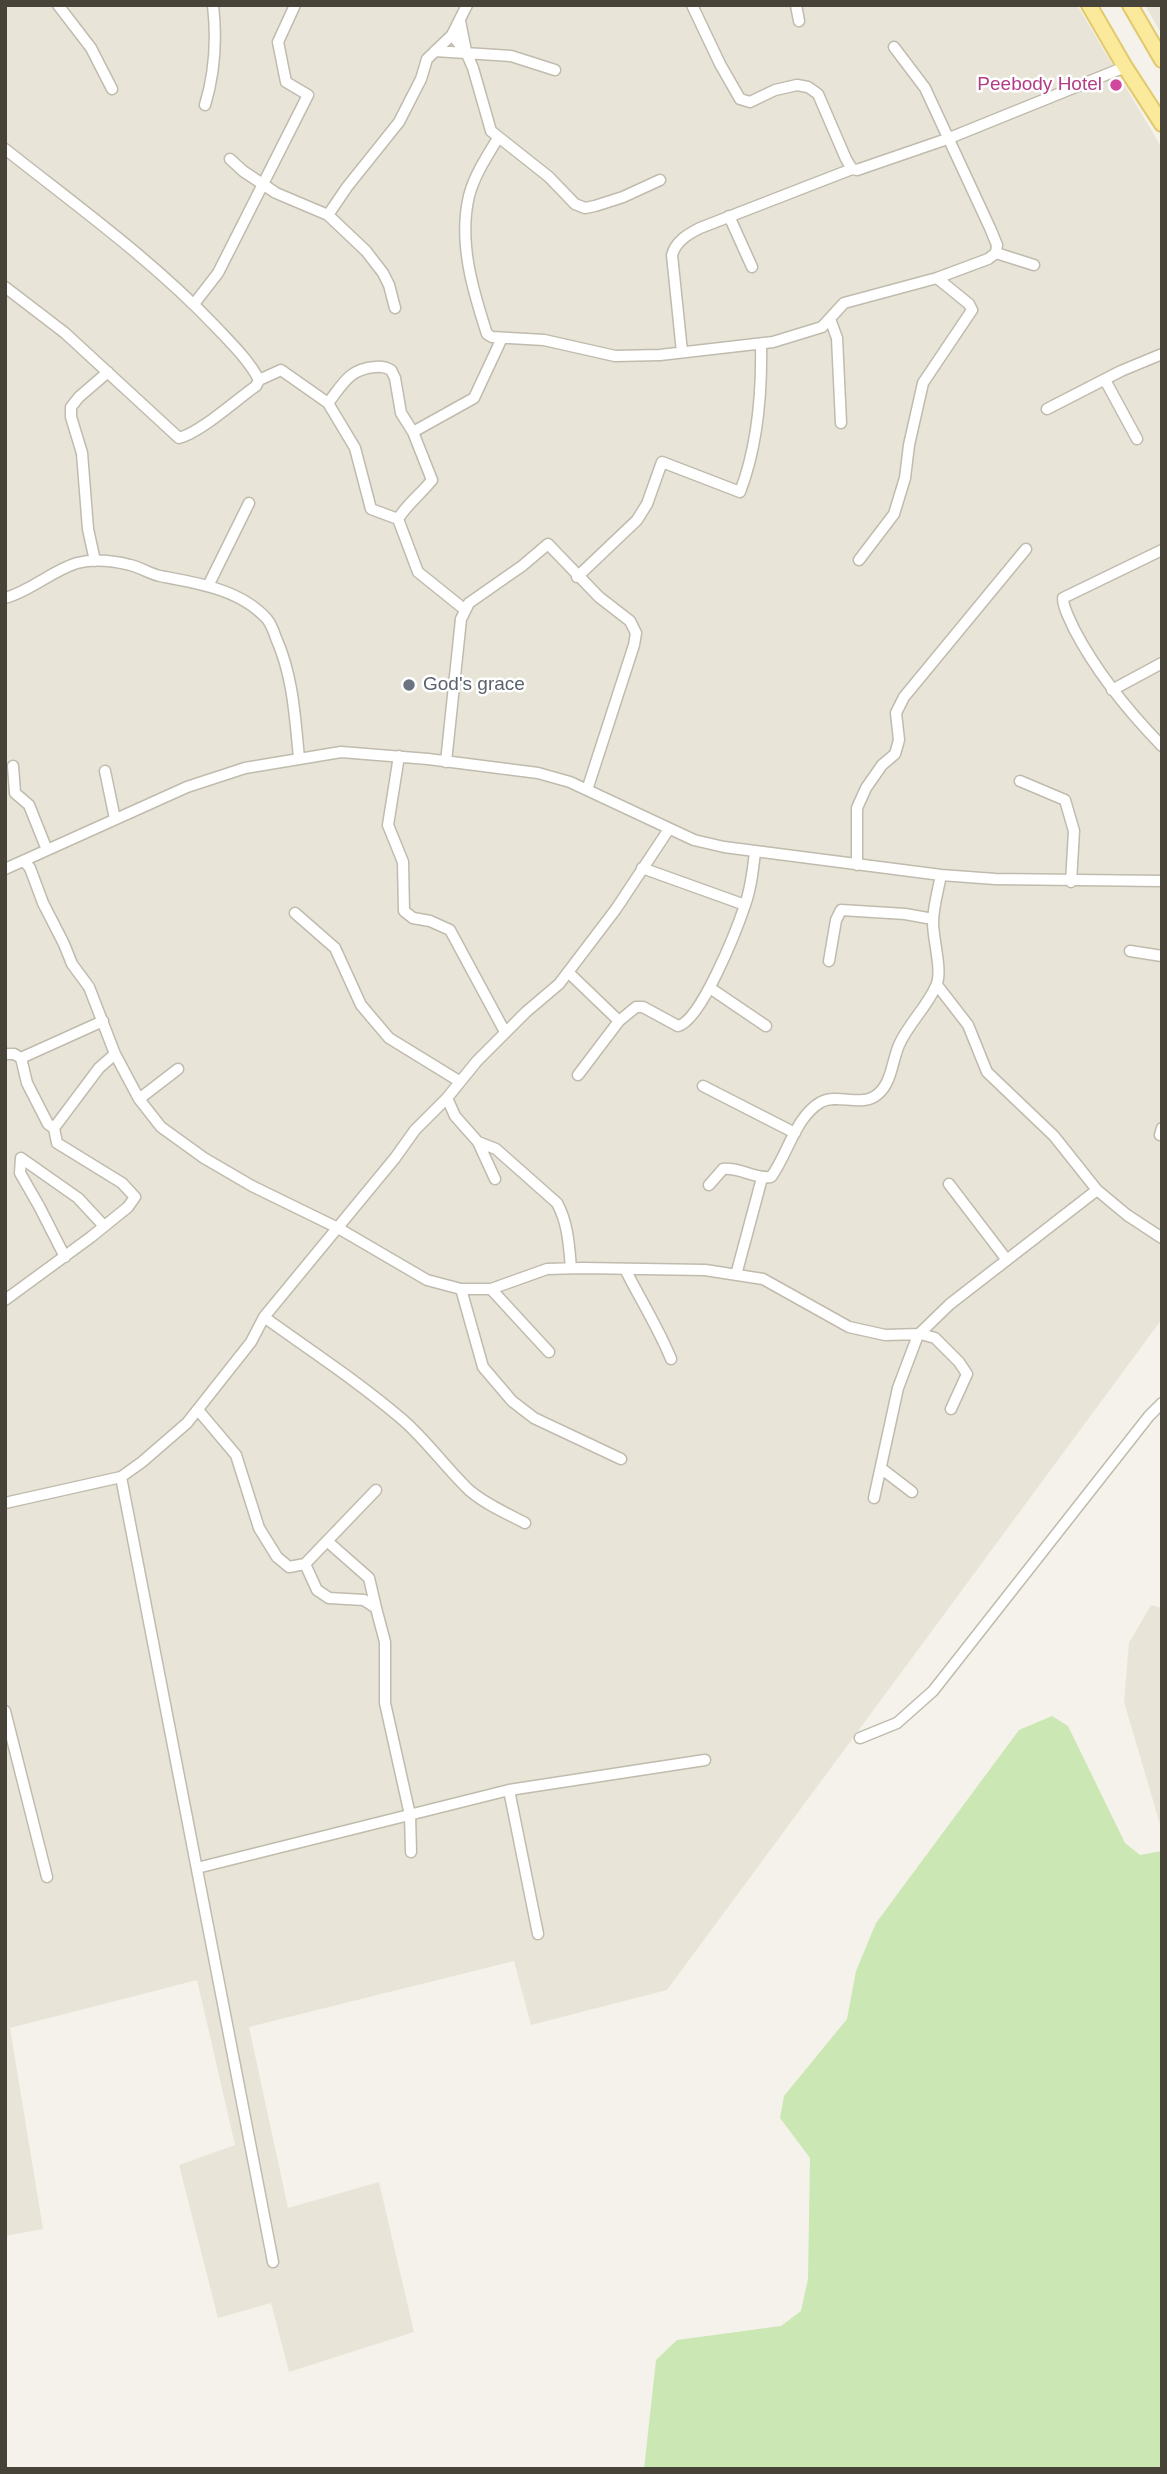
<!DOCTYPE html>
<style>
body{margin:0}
#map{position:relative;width:1167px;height:2474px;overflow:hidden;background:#f4f2ea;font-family:Arial,sans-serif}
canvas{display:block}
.frame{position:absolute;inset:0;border:7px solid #484338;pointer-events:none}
</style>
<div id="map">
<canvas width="1167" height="2474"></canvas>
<div class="frame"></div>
</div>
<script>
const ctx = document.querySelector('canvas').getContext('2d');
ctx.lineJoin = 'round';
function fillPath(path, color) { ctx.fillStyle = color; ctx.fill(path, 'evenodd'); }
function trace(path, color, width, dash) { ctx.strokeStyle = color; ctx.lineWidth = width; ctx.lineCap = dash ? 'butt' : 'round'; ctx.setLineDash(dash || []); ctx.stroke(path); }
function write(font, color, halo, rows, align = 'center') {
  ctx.font = font + ' Arial,sans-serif'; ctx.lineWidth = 5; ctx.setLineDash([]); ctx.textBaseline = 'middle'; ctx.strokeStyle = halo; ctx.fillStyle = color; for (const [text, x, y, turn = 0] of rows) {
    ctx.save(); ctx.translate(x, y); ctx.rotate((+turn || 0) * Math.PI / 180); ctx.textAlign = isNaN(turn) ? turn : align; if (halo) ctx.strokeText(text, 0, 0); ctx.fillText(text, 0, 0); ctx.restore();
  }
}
fillPath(new Path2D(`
 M5,5H1077L1162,148V1319L667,1990L531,2025L514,1961L249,2027L288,2208L379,2182L414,2332L289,2372L271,2303L218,2318L179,2165L235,2145L197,1980L10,2028L43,2229L5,2236Z
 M1145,5H1162V35Z
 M1151,1605L1162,1608V1831L1124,1702L1129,1643Z`), '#e8e5d8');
fillPath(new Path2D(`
 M1052,1716L1068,1726L1125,1843L1140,1855L1162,1851V2469H644L656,2360L677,2340L781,2326L801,2311L808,2279L810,2158L780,2118L784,2096L847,2019L856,1971L876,1923L1019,1730Z`), '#cbe7b4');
const street = new Path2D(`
 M58,5L91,48L112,89
 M692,5L720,64L740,99L750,102L775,90L797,85L808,87L818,94L846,159L852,169L857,170L947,139L1125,67
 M796,5L799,21
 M460,21L466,51
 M452,35L466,52L473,68L491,131L549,177L575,204L585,208L595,206L623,197L660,180
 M435,51L511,56L555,70
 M205,105C215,72 217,40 213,5
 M498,138C487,156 474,176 469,196C458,242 473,291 487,334L492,337L544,340L615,356L660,355L773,342L822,327L844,303L937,278L988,259L996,253L997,245L990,228L925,88L894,47
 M5,149C77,206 152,260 215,326C230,342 249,360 259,380L256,386C236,400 200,433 179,438L65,333L5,287
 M230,159L243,171L276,193L328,215L366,251L383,273L389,285L395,308
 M328,215L347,187L399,122L421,79L427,59L452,35L467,5
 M729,216L752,267
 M996,253L1034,265
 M194,304L218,273L308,95L286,82L278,42L295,5
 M830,319L837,338L841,423
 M682,352L672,255C676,241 688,234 700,228L852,169
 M259,380L281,370L328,403L355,448L371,509L398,519L418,572L464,609
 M1105,380L1137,439
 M328,403C343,384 349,369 375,367C382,366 386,367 391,370L395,378L401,413L413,432L432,480C421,494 407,504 398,519
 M1047,409L1121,371L1162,354
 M413,432L474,398L502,338
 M1162,550L1063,598C1063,609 1070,619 1074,629C1097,673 1127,710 1162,746
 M859,560L894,514L905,478L909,445L923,383L972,310L969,304L937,278
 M95,561L88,529L82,453L71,417V407L79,397L108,372
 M577,577L637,520L647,504L662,462L740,492C758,445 762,394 761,344
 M208,586L249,503
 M5,598C31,591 51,571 77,563C93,559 114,561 130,565C140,567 150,574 160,576C197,583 240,589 267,619C271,624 274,632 276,638C293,676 295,717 299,758
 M1112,690L1162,663
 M399,756L388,825L403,862L404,911L413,918L430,921L450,930L505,1032
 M446,762L461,619L469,603L522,566L548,544L599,597L630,621L636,633L634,645L587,790
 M13,766L15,793L29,805L47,850
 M105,771L115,819
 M1020,781L1065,800L1074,831L1071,882
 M24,861L30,868L43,903L64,944L72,964L89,987L115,1054L139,1099L161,1127L204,1158L252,1186L338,1228L427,1280L461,1289H491L547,1269L583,1268L705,1270L763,1279L849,1327L885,1335L921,1334L935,1338L959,1362L967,1374L951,1409
 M857,865V808L866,788L882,765L895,754L899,740L896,713L904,697L1026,549
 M642,868L745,905
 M5,869L187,787L245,768L341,752L428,759L538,773L570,782L694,840L724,847L941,875L995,879L1162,881
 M295,913L335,948L361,1005L389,1038L459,1081
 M1130,951L1162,956
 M829,961L836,920L841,910L905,914L933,919
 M568,972L619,1021L578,1075
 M937,985L968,1025L987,1072L1054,1136L1097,1190L1127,1215L1162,1238
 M710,988L766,1026
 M619,1021L636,1007H643L678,1026C701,1021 737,929 745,905C751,888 753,870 755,852
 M5,1054H14L21,1058L27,1083L48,1124L54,1128L57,1143L122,1183L135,1197L128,1207L91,1237L5,1300
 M21,1058L103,1021
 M703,1086L795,1133
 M447,1098L455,1116L478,1142L496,1149L557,1203C568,1223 569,1245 571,1268
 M139,1099L178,1069
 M54,1128L99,1068L115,1054
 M1160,1135L1162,1128
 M478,1142L495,1179
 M949,1184L1007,1260
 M709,1185L723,1169C740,1167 754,1179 771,1177C788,1154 795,1117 821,1102C839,1093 862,1108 878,1094C892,1082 892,1061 899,1045C908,1024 927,1007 936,986C943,972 933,940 933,923C933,907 938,891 941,875
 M65,1257L39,1206L20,1173L21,1158L78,1198L104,1226
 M625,1269C640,1299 658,1327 671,1359
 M736,1275L762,1178
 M461,1289L483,1367L512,1401L534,1418L621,1459
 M491,1289L549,1352
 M264,1317C311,1351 359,1382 403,1420C427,1441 446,1468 469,1490C485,1504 506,1513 525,1523
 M198,1410L236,1455L259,1528L277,1557L289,1567L305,1564L376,1490
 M882,1469L912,1492
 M121,1477L273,2262
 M874,1498L898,1388L918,1335L950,1304L1097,1190
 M5,1503L121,1477L142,1462L187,1423L251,1342L264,1317L395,1158L415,1130L447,1098L477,1061L526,1012L559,984L616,909L669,829
 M327,1541L369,1578L376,1608
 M305,1564L317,1590L329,1598L364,1600L376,1608L385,1642V1703L410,1815L411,1852
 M5,1711L47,1877
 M860,1738L897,1723L933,1691L1149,1416L1162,1403
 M509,1790L538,1934
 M197,1868L509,1790L705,1760`);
const primary = new Path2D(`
 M1089,5L1125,67L1162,124
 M1130,5L1162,60`);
trace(street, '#c0bbad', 13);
trace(primary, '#e1c96c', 18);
trace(street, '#fff', 10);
trace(primary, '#fbe99c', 14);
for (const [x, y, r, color] of [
 [1116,85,7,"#d1479c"],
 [409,685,7,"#6b7280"]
]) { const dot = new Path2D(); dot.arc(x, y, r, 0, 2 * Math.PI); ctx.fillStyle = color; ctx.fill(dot); trace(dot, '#fff', 2.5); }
write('19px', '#b23c85', '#fff', [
 ["Peebody Hotel",1102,85]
], 'right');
write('19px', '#5b616d', '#fff', [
 ["God's grace",423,685]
], 'left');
</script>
